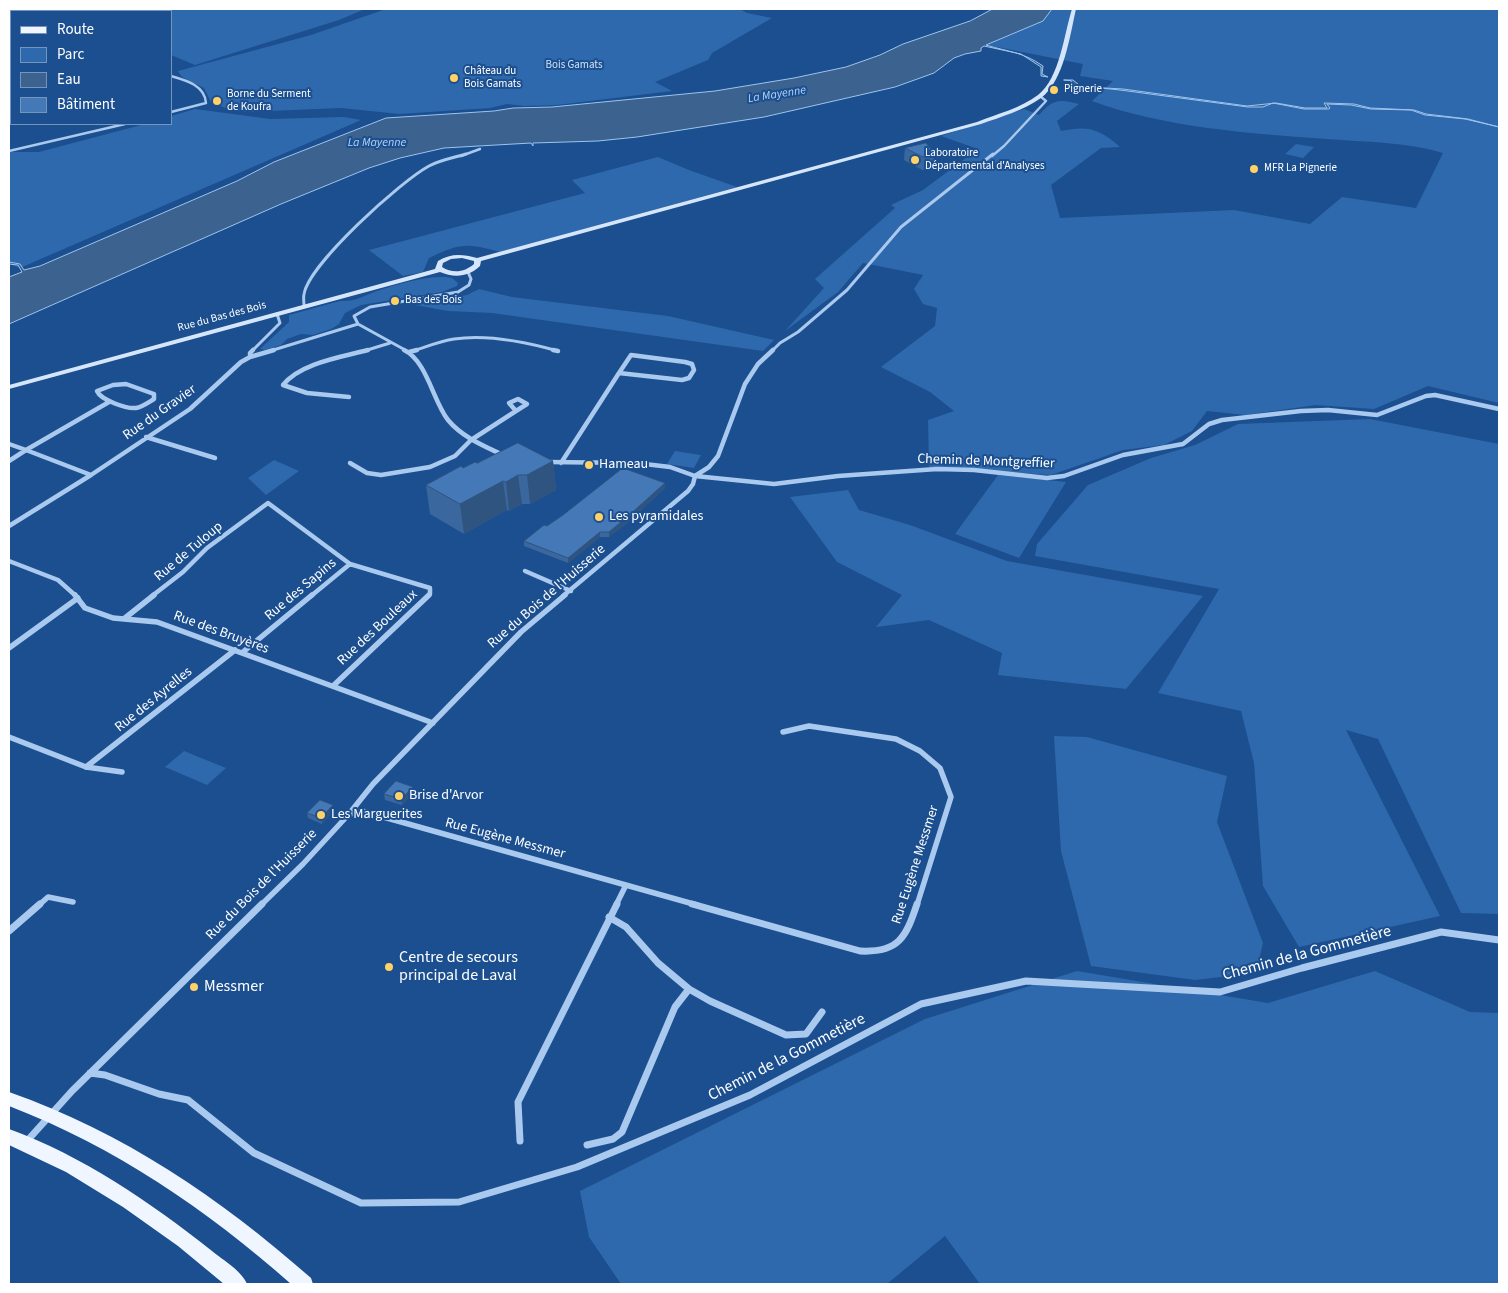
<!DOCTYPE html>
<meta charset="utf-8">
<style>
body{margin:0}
#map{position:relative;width:1508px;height:1293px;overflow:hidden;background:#1b4f8f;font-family:"Source Sans 3",sans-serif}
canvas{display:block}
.frame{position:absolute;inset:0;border:10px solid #fff;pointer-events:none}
.legend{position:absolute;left:10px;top:10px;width:162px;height:115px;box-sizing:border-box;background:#1b4f8f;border:1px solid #7695bc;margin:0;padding:6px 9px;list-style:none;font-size:15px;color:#fff}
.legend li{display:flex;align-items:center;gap:10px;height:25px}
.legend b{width:25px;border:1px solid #7695bc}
</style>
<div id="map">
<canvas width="1508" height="1293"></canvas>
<div class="frame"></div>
<ul class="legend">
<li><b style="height:6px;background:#f0f6ff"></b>Route</li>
<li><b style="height:14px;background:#2e69ad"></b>Parc</li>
<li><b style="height:14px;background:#3c6290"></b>Eau</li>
<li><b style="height:14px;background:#4478b7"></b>Bâtiment</li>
</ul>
</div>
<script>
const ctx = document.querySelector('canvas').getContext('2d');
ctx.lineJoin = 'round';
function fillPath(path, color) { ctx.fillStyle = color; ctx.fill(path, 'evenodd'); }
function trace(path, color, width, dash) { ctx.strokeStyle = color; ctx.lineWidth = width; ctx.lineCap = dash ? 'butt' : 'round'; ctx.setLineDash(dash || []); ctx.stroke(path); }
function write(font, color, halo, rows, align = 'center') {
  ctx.font = font + ' "Source Sans 3",sans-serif'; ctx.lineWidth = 4; ctx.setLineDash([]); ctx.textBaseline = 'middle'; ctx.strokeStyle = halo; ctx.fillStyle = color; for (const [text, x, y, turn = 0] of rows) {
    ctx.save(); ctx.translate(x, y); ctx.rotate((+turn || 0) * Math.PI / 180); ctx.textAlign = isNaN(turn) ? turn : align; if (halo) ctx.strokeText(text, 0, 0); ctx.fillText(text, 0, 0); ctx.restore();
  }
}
fillPath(new Path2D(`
 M23,9H365L339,20L195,65L171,55V11H23Z
 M386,9H740L747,13L772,18L712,53L708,60L655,82L672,91L557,105L524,106L507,104L490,108L399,114L341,108L245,112L228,109L211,102L204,88L182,77L178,71L311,35Z
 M1052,9H1499V403L1428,386L1374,409L1316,405L1246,415L1207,411L1192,431L1164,445L1123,450L1051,475L929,467L928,420L954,411L930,392L881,367L935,326L937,308L923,304L914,289L923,275L863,263L838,292L785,331L824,288L815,279L895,208L891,205L923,190L978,149L941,136L1024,109L1039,115C1053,99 1059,99 1079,104L1057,121L1061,131C1088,125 1100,129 1120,147L1101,148L1051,185L1060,218L1234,210L1310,224L1342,197L1416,208L1443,153C1406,142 1365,142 1327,139C1252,134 1162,127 1092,101L1113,81L1080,76L1083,64L987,45L1043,21Z
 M195,109L270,119L344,117L361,120L20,268L9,264V152H39L145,124H171V116Z
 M1296,144L1314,147L1303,158L1285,154Z
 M658,157L689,170L737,187L500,252C466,243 461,243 429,258L423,272L403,276L369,250L585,193L572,180Z
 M446,277L452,278L458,283L457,286L442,292L361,305L345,313L339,324L331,329L313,335L301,334L287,339L281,345L265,350L260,349L289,322V315L340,301C354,302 364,296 377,291C398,284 424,276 446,277Z
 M479,289L512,297L668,316L774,340L763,351L492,313L448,311L415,305L467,295Z
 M1370,419L1499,444V914L1461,913L1378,739L1346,730L1440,916L1299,947L1263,886L1254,763L1241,711L1158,693L1219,589L1035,556L1037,544L1088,485L1151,458L1195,445L1238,424Z
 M675,451L701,455L694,468L667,464Z
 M274,460L299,471L266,495L248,478Z
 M998,475L1066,482L1019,558L955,534Z
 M848,490L859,510L910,525L1007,561L1203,596L1126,689L998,675L1002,653L929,620L876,627L902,595L837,562L790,497Z
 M1054,736L1087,737L1227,776L1217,822L1263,943L1256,973L1195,980L1091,966L1061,851Z
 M184,751L226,768L207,785L165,767Z
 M1077,971L1268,1003L1375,971L1470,1012L1499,1013V1284H980L945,1236L887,1284H621L589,1237L580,1191L925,1019Z`), '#2e69ad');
const water = new Path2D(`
 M993,9H1052L1043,21L986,45C1009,52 1023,52 1043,66L1042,74L1048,77L1041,76V67L1021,54L984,46L981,48V51L965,54L954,58L934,73L895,87L764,117L637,137L598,141L533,143V146L531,143L444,148L400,158L369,168L281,204L9,324V277L22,272L18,265L9,264V262L20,264L24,270L40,266L237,181L274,162L386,118L494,111L513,108L552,107L715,91L794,78L846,67L880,55L903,44L970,21Z
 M1064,80H1073L1079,85L1087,87L1123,89L1247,106L1276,103L1305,108H1327L1324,103L1354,104L1370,108L1414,110L1426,114L1468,119L1499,127L1465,119L1425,115L1411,110L1371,109L1351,105L1327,104L1330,108L1329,109H1304L1273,103L1263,107H1248L1120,90L1072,85L1071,81Z`);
fillPath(water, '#3c6290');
trace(water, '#9cc4f0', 1);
trace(new Path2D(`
 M171,76C185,80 205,85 206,103L171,112
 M9,151L125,124
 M461,156L480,149
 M992,156L1004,146L1046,101L1040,96`), '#a9c9ee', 2.5);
trace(new Path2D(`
 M304,306C304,302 303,298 304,294C309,264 401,181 429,166C440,160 453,158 466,154
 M252,351L280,323L277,314
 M270,351L358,324
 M364,351L390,343
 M407,351L358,324L354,316L370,307L458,292L469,285L471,279L468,272
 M413,351C426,347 440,341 454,339C487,334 526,342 558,351
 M772,351L780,343L798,332L847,290L901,227L993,154`), '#a9c9ee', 3);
trace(new Path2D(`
 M404,350C427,361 433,401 448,420C462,437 484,446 503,455
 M553,350L558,351
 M409,352L417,350
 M631,355L685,362L692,364L694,370L689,378L682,380L619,373Z
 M250,357V353L253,350
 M126,384L154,394V399C149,402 142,407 136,408C126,409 101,400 97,391L113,385Z
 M349,397L307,393L283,385C300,363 342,357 368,350
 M518,399L527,404L516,411L509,403Z
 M146,437L215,458
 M9,444L26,450L109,402
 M9,461L26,450L91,475
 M546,462L636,463L670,467L695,476L774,484L838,476L937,469L974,470L1047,478L1064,476L1123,455L1183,444L1209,424L1222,420L1301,411L1328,410L1377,415L1426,396L1435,395L1499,409
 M350,463L367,473L381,475L430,467L455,456L471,440L516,411
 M561,463L619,373
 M9,526L91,475L190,409L241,362L250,357L274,350
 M9,561L58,580L76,596
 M525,571L571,591
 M152,596L183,572L207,548L268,503L350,564L430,588V594L428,596
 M311,596L350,564
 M563,596L688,491L693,484L695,476L709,467L718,456L745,384L758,364L773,350`), '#a9c9ee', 4.5);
trace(new Path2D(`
 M75,595L85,608L113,618L157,622L433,723
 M125,618L154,595
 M9,648L78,598
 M243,652L312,595
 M333,686L429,595
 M783,732L809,726L896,739L920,751L940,768L951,797L917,905
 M9,737L86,767L122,772
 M86,767L235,650
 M350,814L362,811L697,905
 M39,905L48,897L73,902
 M261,905L303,864L349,814L373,784L521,632L565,595
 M616,905L626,885`), '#a9c9ee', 5.5);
trace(new Path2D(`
 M692,904L860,951C899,953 906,937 917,904
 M609,917L626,927L658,963L689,989L710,1001L786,1035L806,1034L822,1012
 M9,931L40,904
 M90,1073L105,1075L159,1094L188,1100L254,1153L361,1203L459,1202L577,1167L750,1095L921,1004L1026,981L1220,992L1302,968L1441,932L1499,940
 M27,1141L72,1091L262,904
 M520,1141L518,1102L617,904
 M587,1145L613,1139L622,1132L675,1007L689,989`), '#a9c9ee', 7);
fillPath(new Path2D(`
 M1072,9H1076C1070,35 1064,81 1041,98C1024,110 1001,117 981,124L481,261L480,266C469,277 454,278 440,272L9,389V385L435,269L438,261C451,253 462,254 477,258L977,122C997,114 1021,108 1038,95C1060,78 1064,34 1072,9ZM462,258L474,261V264C465,272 453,274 442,267L443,263L451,259Z`), '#d6e6fa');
fillPath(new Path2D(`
 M9,1092C123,1132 220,1198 311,1278L313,1284H291C206,1209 115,1147 9,1106Z
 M9,1129C83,1156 150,1202 212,1251C223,1260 242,1271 247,1284H224L178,1246L123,1207L66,1172L9,1145Z`), '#f0f6ff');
fillPath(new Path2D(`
 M905,148L938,158L937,170H922L904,160Z
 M553,461L556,490L530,504H522L509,511L507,510L464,534L430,514L426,485L463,468Z
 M665,483V488L627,523L609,537H600L568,563L524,546V541Z
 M414,792L402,805L385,800L384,794Z
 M334,810L322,824L308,818L307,813Z`), '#3a679d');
fillPath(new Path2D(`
 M553,461L556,490L530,504L527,475Z
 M518,475L522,504L509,511L506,482Z
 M503,481L507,510L464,534L460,504Z
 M665,483V488L627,523L609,537V532Z
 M600,532V537L568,563V558Z
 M413,787L414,792L402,805L401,799Z
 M333,805L334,810L322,824L321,818Z`), '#305480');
const building = new Path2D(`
 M926,143L938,158L923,157L905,148Z
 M518,443L553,461L527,475H518L506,482L503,481L460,504L426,485L461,466L463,468L475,462L477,463Z
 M623,468L665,483L626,518L609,532H600L568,558L524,541L544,525L547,526L563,515Z
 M396,781L413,787L401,799L384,794Z
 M320,800L333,805L321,818L307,813Z`);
fillPath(building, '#4478b7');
trace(building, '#305480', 1);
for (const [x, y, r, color] of [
 [454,78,5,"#ffd166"],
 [1054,90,5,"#ffd166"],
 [217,101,5,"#ffd166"],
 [915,160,5,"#ffd166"],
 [1254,169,5,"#ffd166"],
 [395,301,5,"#ffd166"],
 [589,465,5,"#ffd166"],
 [599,517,5,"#ffd166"],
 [399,796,5,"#ffd166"],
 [321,815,5,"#ffd166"],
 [389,967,5,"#ffd166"],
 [194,987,5,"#ffd166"]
]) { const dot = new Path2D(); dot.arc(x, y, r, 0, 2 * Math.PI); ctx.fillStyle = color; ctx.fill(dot); trace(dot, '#1b4f8f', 2); }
write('11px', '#cfe3fa', '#1b4f8f', [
 ["Bois Gamats",574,66]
]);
write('11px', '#fff', '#1b4f8f', [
 ["Château du",464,72],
 ["Bois Gamats",464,85],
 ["Pignerie",1064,90],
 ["Borne du Serment",227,95],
 ["de Koufra",227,108],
 ["Laboratoire",925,154],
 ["Départemental d'Analyses",925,167],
 ["MFR La Pignerie",1264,169],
 ["Bas des Bois",405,301]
], 'left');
write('11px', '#fff', '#1b4f8f', [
 ["Rue du Bas des Bois",222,317,-15]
]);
write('italic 12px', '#b5d3f5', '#1b4f8f', [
 ["La Mayenne",777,95,-9],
 ["La Mayenne",377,143]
]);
write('14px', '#fff', '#1b4f8f', [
 ["Rue du Gravier",160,413,-35],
 ["Chemin de Montgreffier",986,462,2],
 ["Rue de Tuloup",189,552,-40],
 ["Rue des Sapins",301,590,-40],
 ["Rue du Bois de l'Huisserie",547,597,-41],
 ["Rue des Bouleaux",378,628,-43],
 ["Rue des Bruyères",221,633,20],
 ["Rue des Ayrelles",154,700,-39],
 ["Rue Eugène Messmer",505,839,15],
 ["Rue Eugène Messmer",916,865,-72],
 ["Rue du Bois de l'Huisserie",262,885,-45]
]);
write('14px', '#fff', '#1b4f8f', [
 ["Hameau",599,465],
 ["Les pyramidales",609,517],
 ["Brise d'Arvor",409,796],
 ["Les Marguerites",331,815]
], 'left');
write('16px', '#fff', '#1b4f8f', [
 ["Chemin de la Gommetière",1307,954,-15],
 ["Chemin de la Gommetière",787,1058,-27]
]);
write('16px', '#fff', '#1b4f8f', [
 ["Centre de secours",399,958],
 ["principal de Laval",399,976],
 ["Messmer",204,987]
], 'left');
</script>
